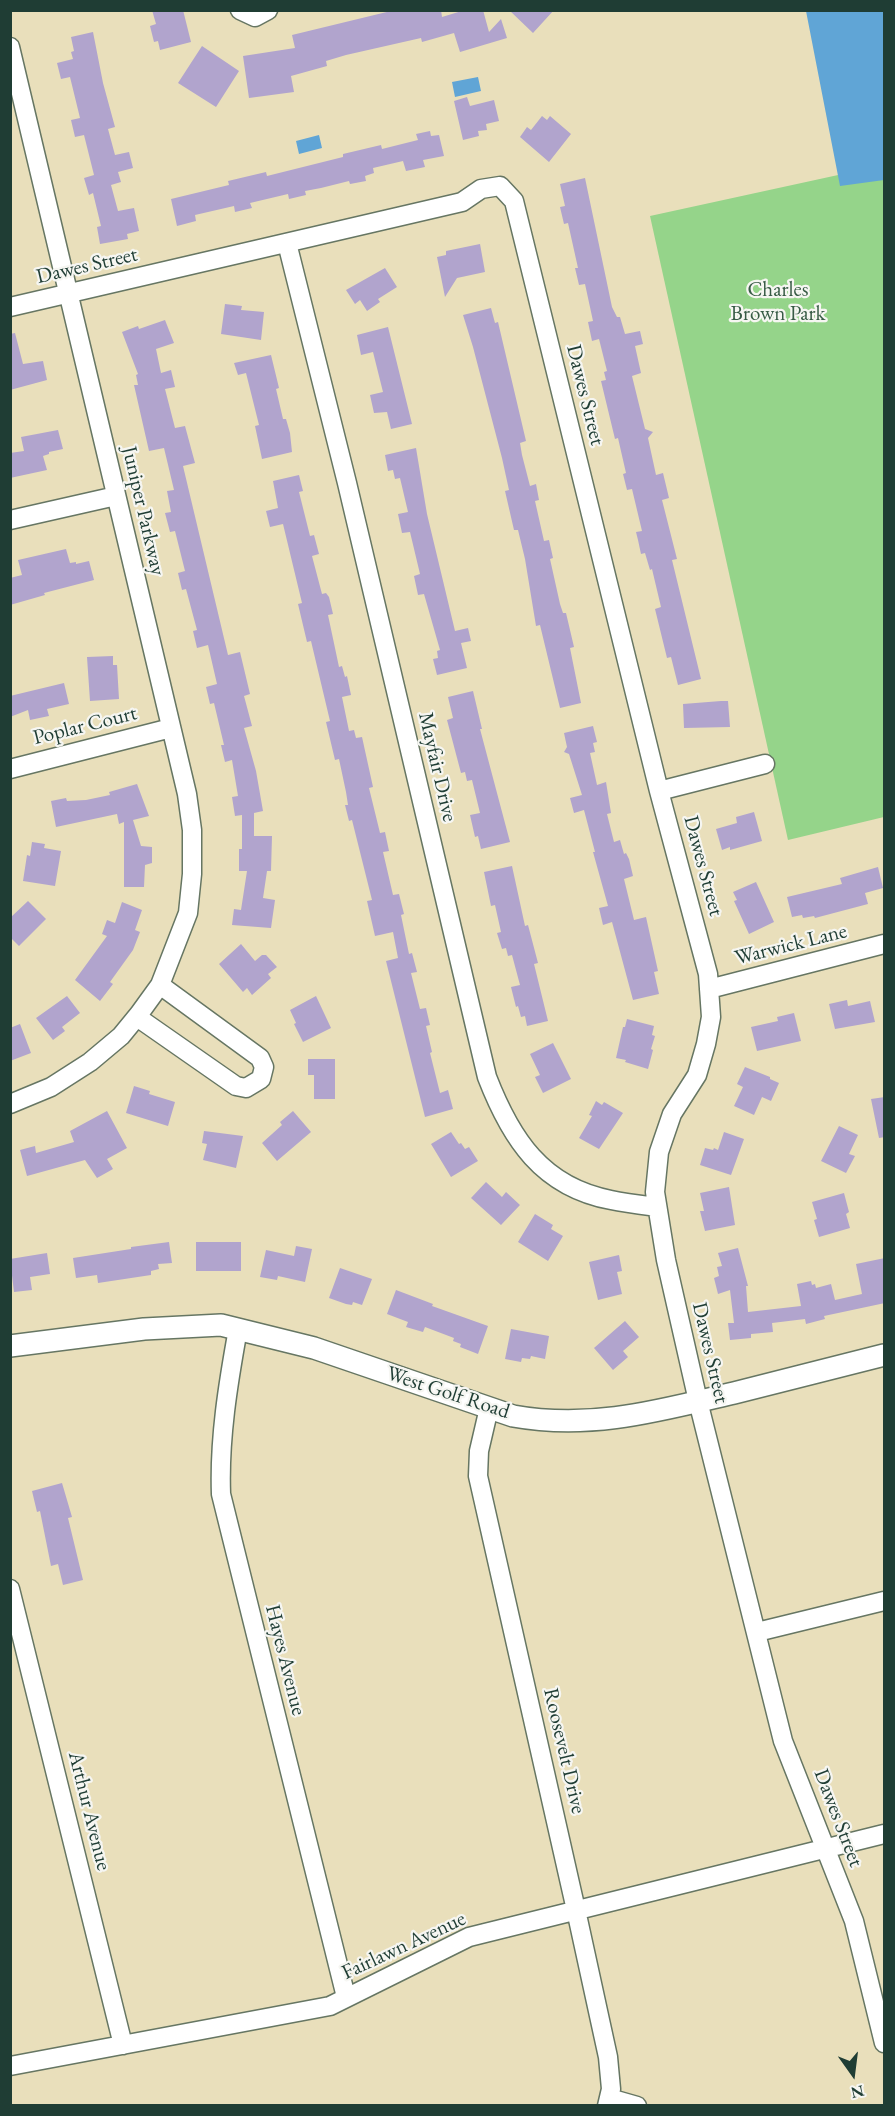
<!DOCTYPE html>
<style>
body{margin:0}
#map{position:relative;width:895px;height:2116px;overflow:hidden;background:#e9dfbb;font-family:"EB Garamond",serif}
canvas{display:block}
.frame{position:absolute;inset:0;border:12px solid #1f3d34;pointer-events:none}
.north{position:absolute;left:823px;top:2044px;width:60px;height:60px;-webkit-text-stroke:4px #f6f6f2;paint-order:stroke;rotate:166deg;font-size:16px;font-weight:700;line-height:24px;text-align:center;color:#1f3d34}
.north::after{content:'';display:block;margin:auto;width:21px;height:27px;background:#1f3d34;clip-path:polygon(50% 0,100% 100%,50% 72%,0 100%)}
</style>
<div id="map">
<canvas width="895" height="2116"></canvas>
<div class="frame"></div>
<div class="north">N</div>
</div>
<script>
const ctx = document.querySelector('canvas').getContext('2d');
ctx.lineJoin = 'round';
function fillPath(path, color) { ctx.fillStyle = color; ctx.fill(path, 'evenodd'); }
function trace(path, color, width, dash) { ctx.strokeStyle = color; ctx.lineWidth = width; ctx.lineCap = dash ? 'butt' : 'round'; ctx.setLineDash(dash || []); ctx.stroke(path); }
function write(font, color, halo, rows, align = 'center') {
  ctx.font = font + ' "EB Garamond",serif'; ctx.lineWidth = 4.5; ctx.setLineDash([]); ctx.textBaseline = 'middle'; ctx.strokeStyle = halo; ctx.fillStyle = color; for (const [text, x, y, turn = 0] of rows) {
    ctx.save(); ctx.translate(x, y); ctx.rotate((+turn || 0) * Math.PI / 180); ctx.textAlign = isNaN(turn) ? turn : align; if (halo) ctx.strokeText(text, 0, 0); ctx.fillText(text, 0, 0); ctx.restore();
  }
}
fillPath(new Path2D(`
 M884,165V817L788,840L650,216Z`), '#95d48a');
fillPath(new Path2D(`
 M806,11H884V180L840,186Z
 M478,77L481,91L455,97L452,82Z
 M319,135L322,148L299,154L296,141Z`), '#60a5d6');
fillPath(new Path2D(`
 M152,10H183L191,42L160,50L158,41L154,42L150,26L156,24Z
 M395,10H441L442,17L465,10H483L489,32L501,19L507,38L460,52L454,33L422,42L421,38L346,55L326,61L327,66L291,76L294,92L249,98L243,56L295,48L292,35Z
 M509,10H554L533,33Z
 M93,32L103,83L115,127L108,129L115,155L129,152L133,168L118,172L121,182L111,185L118,211L134,208L139,231L127,234L128,239L100,244L97,227L101,226L93,193L89,195L84,178L94,175L84,135L75,137L71,120L80,118L70,77L61,79L57,63L73,59L71,52L74,51L71,37Z
 M202,46L239,71L216,107L178,83Z
 M467,97L470,106L494,100L499,121L486,124L487,130L478,131L479,136L463,140L454,101Z
 M542,116L547,120L550,116L571,134L549,162L520,137L527,127L531,130Z
 M430,131L431,136L439,135L444,156L423,160L425,167L406,171L403,161L373,168L374,173L365,176L366,181L350,184L349,181L321,188L305,191L306,195L289,199L288,194L250,203L252,208L235,212L234,206L195,215L196,221L177,226L171,199L229,185L228,181L266,172L267,176L343,157V154L381,145L382,149L418,140L416,134Z
 M585,178L612,307L617,317H620L625,334L640,331L643,344L635,346L641,373L632,376L645,429L653,432L648,438L656,475L663,473L669,498L662,500L677,559L672,560L701,679L678,685L671,657L667,658L655,609L661,607L652,569L650,570L645,553L641,554L638,540L636,532L642,531L632,489L627,490L623,474L626,473L618,438L615,439L601,381L606,380L604,372L607,371L599,339L592,341L588,322L593,321L585,284L579,285L575,268H578L568,223L564,224L560,207L565,206L560,184Z
 M480,244L485,272L457,278L445,297L437,257L446,255V251Z
 M385,268L397,287L378,299L380,302L367,311L360,300L355,304L346,290Z
 M225,304L242,306L241,310L264,312L261,340L221,334Z
 M491,308L495,323L498,322L526,441L520,443L522,455L530,486L536,484L539,500L535,501L544,541L549,540L553,558L550,559L560,604L563,613H566L574,647L570,648L581,703L560,708L540,625L536,626L525,559L518,530H514L505,491L509,490L502,458L473,347L463,315Z
 M165,320L174,343L156,349L161,373L171,370L175,387L165,389L175,428L185,426L195,463L183,466L228,655L240,652L250,694L244,696L252,726L244,728L256,771L263,811L254,813V836H272L271,871H267L263,898L275,900L271,928L232,925L234,909L241,910L247,871H239V849H242V815L235,816L232,797L238,796L232,760L225,762L221,745H224L214,703L210,704L206,687L217,684L208,645L197,648L193,631L197,630L186,589L182,590L178,573L185,571L175,531L170,532L165,513L171,512L167,491L174,490L164,448L149,451L134,385H138L136,375L138,374L122,332L138,326L139,329Z
 M388,327L412,424L391,429L387,412L374,413L370,395L383,392L373,352L361,355L357,335Z
 M15,333L23,364L43,361L47,380L10,390V334Z
 M271,355L279,388L276,389L283,419H286L290,433L292,452L262,459L255,426L259,425L246,373L238,375L234,363Z
 M58,430L63,449L49,452V454L43,456L47,470L10,478V453L24,451L21,437Z
 M416,448L427,514L455,631L468,628L471,641L461,643L467,668L437,675L433,659L438,658L437,651L440,650L424,594L418,595L414,576L420,574L410,532L402,533L398,514L408,512L400,478L395,479L393,470L388,471L385,455Z
 M299,475L303,491L299,492L310,536L314,535L319,554L312,556L322,594L326,593L329,597L333,614L328,615L339,667L342,666L345,677L347,676L351,695L342,697L349,731L354,730L356,738L362,737L373,787L369,788L380,833L385,832L389,851L383,852L393,895L399,894L404,914L401,915L409,954L412,953L417,972L411,973L420,1009L426,1008L430,1025L426,1026L432,1052L430,1053L440,1093L448,1090L453,1109L425,1117L386,961L398,958L393,932L375,936L367,901L372,900L352,820L349,821L345,805H348L346,792L339,759L335,760L326,722L330,721L311,641L307,642L298,604L302,603L283,524L270,527L266,511L278,508L273,481Z
 M66,549L70,563L76,562V564L89,561L94,580L44,593L45,595L10,605V578L22,575L18,560Z
 M113,656V665H117L119,699L90,701L87,657Z
 M64,683L69,704L47,709L49,716L30,720L28,710L10,717V696Z
 M473,691L482,729H480L510,842L481,849L478,836L475,837L470,815L480,813L472,780L467,781L465,772L461,773L447,720L453,718L448,697Z
 M721,701H728L730,727L684,728L683,704Z
 M593,726L597,742L593,743L595,752L590,753L597,785L606,782L611,813L607,814L614,842L620,840L624,854L626,853L629,859L633,876L624,879L634,920L646,917L658,971L654,972L659,994L633,1000L612,922L603,925L599,908L608,906L593,852H595L584,810L574,813L570,798L582,795L569,754L564,752L567,747L564,733Z
 M137,784L149,816L133,820L141,846L152,847V863L145,865L144,887H124V822L119,824L117,814L56,827L51,801L66,798L67,801L86,800L110,795L109,792Z
 M754,812L762,841L730,850V847L722,850L716,829L737,823L736,817Z
 M32,842L45,844L44,848L61,851L55,886L23,881L27,855L30,856Z
 M512,866L525,926L528,925L538,963L534,964L548,1021L527,1026L525,1016L521,1017L518,1006L516,1007L511,987L520,985L512,955L508,956L506,948L502,949L497,933L501,932L495,905L491,906L484,872Z
 M878,867L883,888L865,893L868,904L815,918L814,916L803,918L802,915L792,917L787,897L842,884L840,878Z
 M756,882L774,922L749,934L734,901L737,900L733,892Z
 M28,901L46,919L19,946L10,937V918Z
 M122,902L142,910L135,930L140,932L133,950L110,982L113,984L100,1001L75,980L107,936L102,934L107,920L115,923Z
 M241,944L255,961L262,955H266L277,967L268,974L271,978L252,995L247,988L243,992L219,964Z
 M67,996L80,1013L62,1027L65,1031L53,1040L36,1018Z
 M316,996L331,1028L303,1042L294,1024L296,1023L290,1010Z
 M847,1000L848,1006L870,1001L875,1022L835,1029L829,1004Z
 M794,1013L801,1041L757,1051L751,1027L778,1021L777,1017Z
 M627,1019L654,1026L652,1035L655,1036L651,1049L653,1050L648,1069L625,1062L626,1060L616,1058L623,1027H625Z
 M20,1024L31,1053L10,1061V1028Z
 M553,1043L571,1079L543,1093L535,1077L540,1075L530,1054Z
 M308,1059H335V1099H314V1075H308Z
 M745,1067L770,1077V1079L779,1083L771,1101L762,1097L754,1115L734,1106L743,1087L737,1084Z
 M134,1086L150,1091L149,1094L175,1102L168,1126L126,1113Z
 M885,1097V1137L879,1138L871,1099Z
 M596,1101L602,1105L604,1102L623,1113L599,1149L579,1138L592,1116L589,1115Z
 M107,1111L127,1148L107,1159L113,1169L97,1178L85,1160L27,1176L20,1150L35,1146L36,1153L74,1142L70,1131Z
 M293,1111L311,1132L277,1161L262,1143L282,1125L280,1122Z
 M839,1126L858,1135L849,1154L855,1156L846,1173L821,1161Z
 M204,1131L243,1136L236,1168L203,1160L207,1144L202,1143Z
 M451,1132L459,1144L461,1143L465,1149L469,1147L478,1161L451,1177L431,1144Z
 M724,1132L744,1139L731,1175L700,1165L705,1148L713,1150L714,1148L718,1150Z
 M486,1182L502,1197L506,1192L520,1205L501,1225L471,1198Z
 M729,1187L735,1225L705,1231L700,1211H704L700,1193Z
 M844,1193L849,1212L846,1214L850,1228L819,1237L814,1220L817,1219L812,1202Z
 M535,1214L553,1225L551,1229L563,1236L548,1261L518,1242Z
 M169,1242L172,1263L158,1264L159,1269L151,1271V1275L98,1283L97,1275L76,1278L73,1258L131,1249V1247Z
 M196,1242H241V1271H196Z
 M296,1246L312,1249L305,1282L278,1276L277,1280L260,1277L266,1250L294,1256Z
 M738,1248L748,1286H746L748,1312L801,1306L797,1284L811,1281L812,1285L815,1284L816,1288L831,1284L835,1300L862,1294L856,1264L885,1258V1303L824,1316L825,1319L806,1324L805,1319L772,1323L773,1332L751,1334V1338L730,1340L728,1323H734L730,1290L718,1294L714,1278L719,1276L717,1267L722,1266L718,1253Z
 M47,1253L50,1274L30,1277L32,1290L14,1292L10,1259Z
 M619,1255L622,1271L617,1272L622,1294L598,1300L589,1262Z
 M340,1268L372,1279L362,1305L353,1302L352,1305L346,1304L329,1298Z
 M396,1290L433,1304L432,1306L488,1326L478,1354L460,1347L461,1344L453,1341L454,1338L425,1327L423,1332L406,1327L408,1322L387,1314Z
 M625,1321L639,1337L623,1351L628,1357L613,1370L594,1348Z
 M511,1329L549,1336L545,1359L531,1356L530,1359L522,1358L521,1362L505,1359Z
 M62,1483L72,1517L68,1518L83,1580L63,1585L58,1564L51,1566L40,1511L37,1512L32,1491Z`), '#b1a4cd');
const minor = new Path2D(`
 M240,10L255,17L268,10
 M10,47L187,794L192,830V874L188,913L160,985L139,1014L121,1036L90,1062L51,1087L10,1104
 M287,243L347,483L487,1077C511,1139 542,1187 611,1200C626,1203 642,1205 657,1207
 M10,307L462,202L481,189L500,186L514,201L659,791L708,974L711,1017L706,1044L697,1075L672,1114L659,1152L655,1192L666,1260L698,1401L783,1741L854,1921L884,2043
 M10,520L116,496
 M10,769L171,728
 M659,791L765,764
 M709,989L884,944
 M137,1017L236,1086L246,1088L261,1079L264,1067L260,1058L160,985
 M238,1329C228,1384 219,1439 221,1494L346,1997
 M489,1408L479,1451L478,1476L576,1910L608,2057L611,2089L607,2106
 M10,1589L123,2045
 M757,1632L884,1601
 M10,2066L330,2006L469,1937L884,1834
 M609,2098L637,2106`);
const tertiary = new Path2D(`
 M10,1346L144,1329L221,1325L314,1348L513,1416C591,1430 658,1411 734,1393C784,1380 834,1368 884,1355`);
trace(minor, '#667663', 21);
trace(tertiary, '#667663', 24);
trace(minor, '#fff', 18);
trace(tertiary, '#fff', 21);
write('21px', '#1f3d34', '#f6f6f2', [
 ["Dawes Street",87,266,-13],
 ["Dawes Street",585,395,76],
 ["Juniper Parkway",143,511,77],
 ["Poplar Court",85,726,-14],
 ["Mayfair Drive",437,767,77],
 ["Dawes Street",703,866,75],
 ["Warwick Lane",791,945,-14],
 ["Dawes Street",710,1353,77],
 ["West Golf Road",448,1393,18],
 ["Hayes Avenue",285,1660,76],
 ["Roosevelt Drive",564,1751,77],
 ["Arthur Avenue",89,1811,76],
 ["Dawes Street",838,1818,69],
 ["Fairlawn Avenue",404,1946,-25]
]);
write('21px', '#375b45', '#f6f6f2', [
 ["Charles",778,290],
 ["Brown Park",778,314]
]);
</script>
